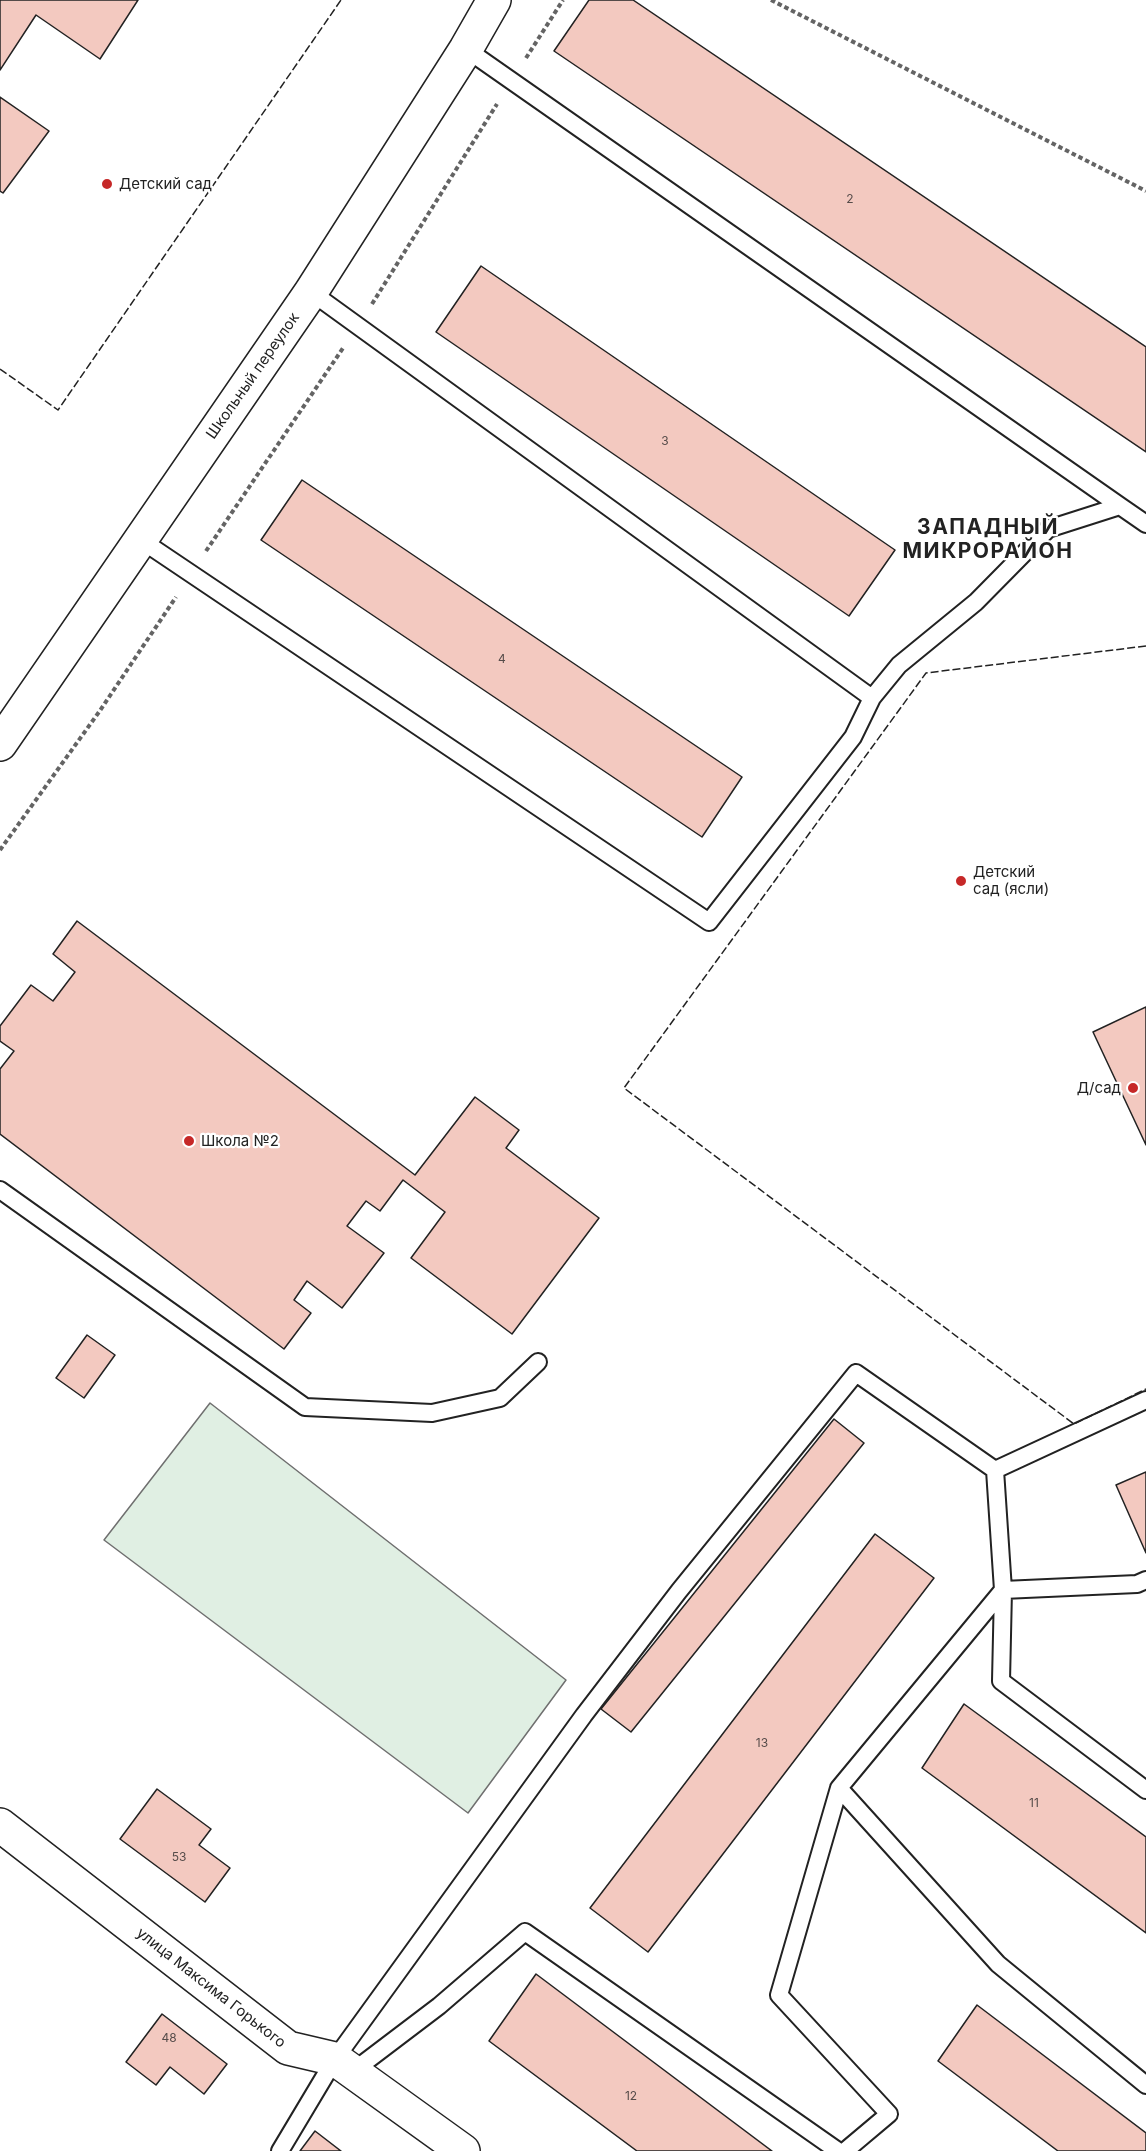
<!DOCTYPE html>
<meta charset="utf-8">
<style>
body{margin:0}
canvas{display:block;background:#fff}
</style>
<canvas width="1146" height="2151"></canvas>
<script>
const ctx = document.querySelector('canvas').getContext('2d');
ctx.lineJoin = 'round';
function fillPath(path, color) { ctx.fillStyle = color; ctx.fill(path, 'evenodd'); }
function trace(path, color, width, dash) { ctx.strokeStyle = color; ctx.lineWidth = width; ctx.lineCap = dash ? 'butt' : 'round'; ctx.setLineDash(dash || []); ctx.stroke(path); }
function write(font, color, halo, rows, align = 'center') {
  ctx.font = font + ' Inter,sans-serif'; ctx.lineWidth = 4.5; ctx.setLineDash([]); ctx.textBaseline = 'middle'; ctx.strokeStyle = halo; ctx.fillStyle = color; for (const [text, x, y, turn = 0] of rows) {
    ctx.save(); ctx.translate(x, y); ctx.rotate((+turn || 0) * Math.PI / 180); ctx.textAlign = isNaN(turn) ? turn : align; if (halo) ctx.strokeText(text, 0, 0); ctx.fillText(text, 0, 0); ctx.restore();
  }
}
const green = new Path2D(`
 M210,1403L566,1680L468,1813L104,1540Z`);
fillPath(green, '#e0efe3');
trace(green, '#6f6f6f', 1.5);
const building = new Path2D(`
 M0,0H138L100,59L36,15L0,70Z
 M589,0H633L1146,347V452L554,51Z
 M0,97L49,131L3,193L0,191Z
 M481,266L895,550L849,616L436,332Z
 M302,480L742,777L702,837L261,540Z
 M77,921L415,1175L475,1097L519,1130L506,1148L599,1218L512,1334L411,1258L445,1212L403,1180L380,1211L366,1201L347,1226L384,1253L342,1308L307,1281L294,1300L311,1313L284,1349L0,1134V1069L14,1051L0,1041V1026L31,985L53,1001L75,972L53,954Z
 M1146,1007V1145L1093,1032Z
 M87,1335L115,1355L84,1398L56,1378Z
 M834,1419L864,1443L631,1732L601,1709Z
 M1146,1472V1553L1116,1485Z
 M875,1534L934,1578L648,1952L590,1908Z
 M964,1704L1146,1837V1933L922,1768Z
 M157,1789L211,1829L199,1845L230,1868L205,1902L120,1839Z
 M536,1974L772,2151H637L489,2041Z
 M977,2005L1146,2133V2151H1058L938,2061Z
 M162,2014L227,2064L204,2094L170,2067L156,2085L126,2062Z
 M315,2131L341,2151H300Z`);
fillPath(building, '#f3c9c0');
trace(building, '#222', 1.5);
const lane = new Path2D(`
 M466,49L1120,506
 M311,292L872,698
 M141,540L709,922L853,737L872,698L899,665L976,602L1048,529L1120,506L1146,524
 M0,1190L305,1407L432,1413L500,1398L538,1362
 M1146,1400L995,1470L1003,1590L1137,1584L1146,1580
 M839,1788L998,1964L1146,2085
 M352,2072L439,2006L525,1932L838,2151
 M280,2151L335,2059L584,1715L679,1591L856,1373L995,1470
 M845,2151L889,2114L779,1995L839,1788L1003,1590L1001,1681L1146,1790`);
const street = new Path2D(`
 M0,744L311,292L466,49L494,0
 M0,1825L288,2048L335,2059L463,2151`);
trace(lane, '#222', 20);
trace(street, '#222', 36);
trace(new Path2D(`
 M771,0L1146,191
 M526,58L563,0
 M372,304L497,104
 M206,551L343,348
 M0,850L99,712L176,597`), '#646464', 4, [4.5, 3]);
trace(lane, '#fff', 16);
trace(street, '#fff', 33);
trace(new Path2D(`
 M0,369L58,410L341,0
 M1146,646L926,673L624,1088L1074,1424L1146,1389`), '#222', 1.5, [8, 3]);
for (const [x, y, r, color] of [
 [107,184,6,"#c62828"],
 [961,881,6,"#c62828"],
 [1133,1088,6,"#c62828"],
 [189,1141,6,"#c62828"]
]) { const dot = new Path2D(); dot.arc(x, y, r, 0, 2 * Math.PI); ctx.fillStyle = color; ctx.fill(dot); trace(dot, '#fff', 2); }
write('12px', '#564c4a', null, [
 ["2",850,199],
 ["3",665,441],
 ["4",502,659],
 ["13",762,1743],
 ["11",1034,1803],
 ["53",179,1857],
 ["48",169,2038],
 ["12",631,2096]
]);
write('15px', '#222', '#fff', [
 ["Детский сад",119,184],
 ["Детский",973,872],
 ["сад (ясли)",973,889],
 ["Д/сад",1121,1088,"right"],
 ["Школа №2",201,1141]
], 'left');
write('15px', '#222', '#fff', [
 ["Школьный переулок",253,376,-55],
 ["улица Максима Горького",211,1988,38]
]);
ctx.letterSpacing = '1.5px';
write('bold 21px', '#222', '#fff', [
 ["ЗАПАДНЫЙ",988,528],
 ["МИКРОРАЙОН",988,552]
]);
ctx.letterSpacing = '0px';
</script>
